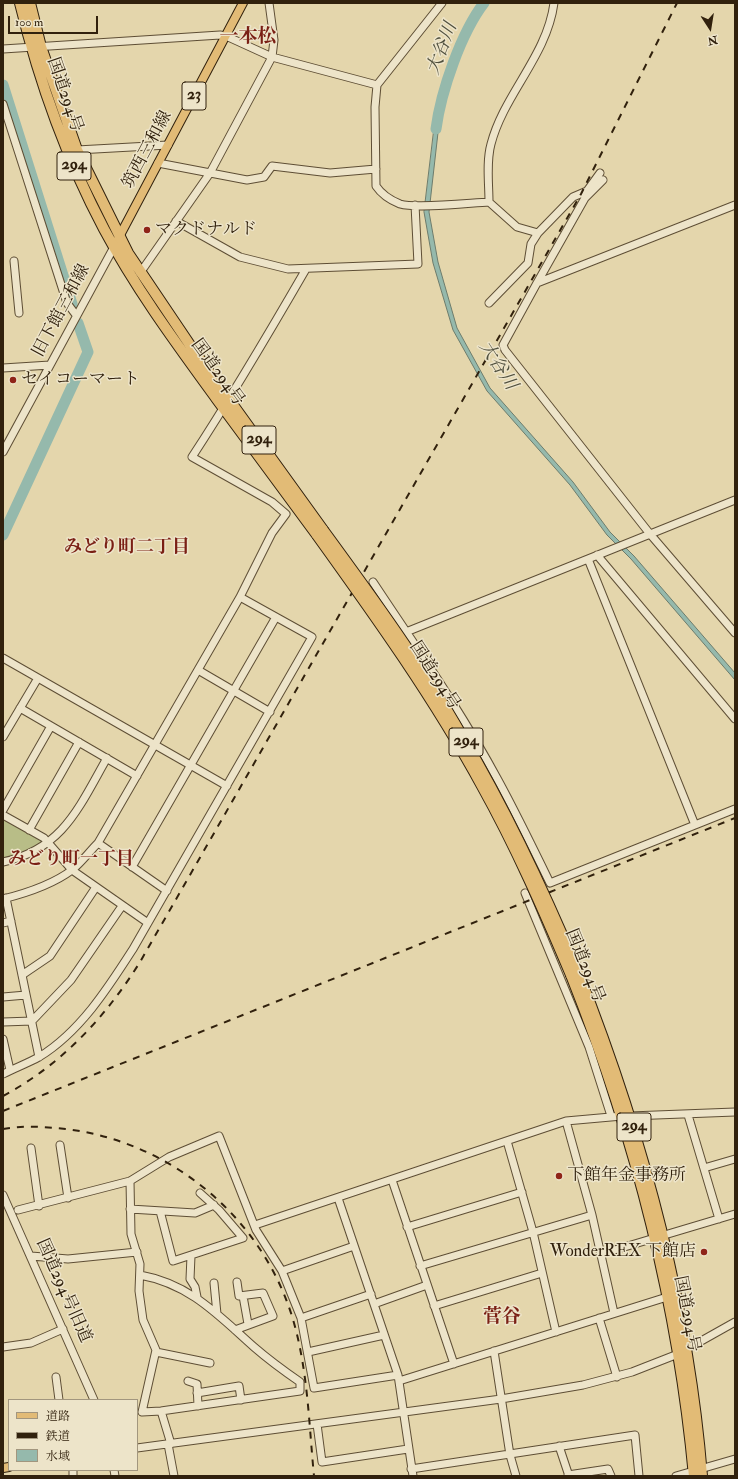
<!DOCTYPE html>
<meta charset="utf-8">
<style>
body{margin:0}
#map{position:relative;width:738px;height:1479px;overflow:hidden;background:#e4d6ac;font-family:"IM FELL Double Pica","Noto Serif JP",serif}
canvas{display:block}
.frame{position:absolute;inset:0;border:4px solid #31210d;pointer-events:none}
.legend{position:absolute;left:8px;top:1399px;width:130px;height:72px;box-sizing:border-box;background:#ede4c9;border:1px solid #a2967e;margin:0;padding:5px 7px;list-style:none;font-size:12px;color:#31210d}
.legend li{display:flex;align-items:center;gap:8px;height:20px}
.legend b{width:20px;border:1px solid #a2967e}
.north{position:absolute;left:690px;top:8px;width:40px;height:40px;-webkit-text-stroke:3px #ede4c9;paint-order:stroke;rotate:168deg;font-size:11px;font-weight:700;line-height:16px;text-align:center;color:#31210d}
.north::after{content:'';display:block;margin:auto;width:14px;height:18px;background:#31210d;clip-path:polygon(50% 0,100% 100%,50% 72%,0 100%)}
.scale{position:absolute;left:8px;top:16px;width:90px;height:18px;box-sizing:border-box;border:2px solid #31210d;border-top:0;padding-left:5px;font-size:12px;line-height:14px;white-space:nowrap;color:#31210d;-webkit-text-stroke:3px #ede4c9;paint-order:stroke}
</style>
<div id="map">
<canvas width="738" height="1479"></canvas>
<div class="frame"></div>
<ul class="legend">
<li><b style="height:5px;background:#e2bb76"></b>道路</li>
<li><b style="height:5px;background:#31210d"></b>鉄道</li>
<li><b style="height:11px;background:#95b9ac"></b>水域</li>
</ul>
<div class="north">N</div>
<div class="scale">100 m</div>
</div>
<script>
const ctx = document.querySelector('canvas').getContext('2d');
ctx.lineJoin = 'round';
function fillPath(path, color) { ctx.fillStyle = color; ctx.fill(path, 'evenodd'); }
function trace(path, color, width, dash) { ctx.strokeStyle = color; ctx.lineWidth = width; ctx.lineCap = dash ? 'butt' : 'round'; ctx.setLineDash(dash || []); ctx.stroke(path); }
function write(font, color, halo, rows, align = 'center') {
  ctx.font = font + ' "IM FELL Double Pica","Noto Serif JP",serif'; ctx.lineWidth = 3; ctx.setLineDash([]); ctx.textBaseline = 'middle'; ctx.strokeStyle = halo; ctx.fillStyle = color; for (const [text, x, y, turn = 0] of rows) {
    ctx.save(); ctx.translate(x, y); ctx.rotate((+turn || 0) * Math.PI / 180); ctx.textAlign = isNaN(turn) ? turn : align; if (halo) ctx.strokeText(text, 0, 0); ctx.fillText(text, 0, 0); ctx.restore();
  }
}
fillPath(new Path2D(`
 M4,819L42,841L43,844L30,851L3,859Z`), '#b8bd87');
const water = new Path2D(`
 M436,114L440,115L429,212L438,262L457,328L490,388L573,482L610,532L634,556L735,673V680L631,559L607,535L570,485L487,391L453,330L433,263L424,212Z`);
fillPath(water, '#95b9ac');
trace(water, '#6d7c6c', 1);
trace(new Path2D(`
 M3,85L72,304
 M436,129C441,91 461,33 484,3
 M3,535L88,352L78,323`), '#95b9ac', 11);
const minor = new Path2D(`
 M442,3L377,85L375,107L376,186C382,195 390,200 400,204C417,209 469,203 489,202C489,184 486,162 491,144C504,94 547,56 554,3
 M3,49L220,35L226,36L272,57L377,85
 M3,104L67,303L76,315
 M77,150L168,145
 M158,163L247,180L264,177L272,166L330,173L376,169
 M735,205L537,283L503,345L505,350L650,534L735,633
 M176,221L240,257L288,269L418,264L415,205
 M538,233L573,197L587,191L600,173
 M14,261L19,313
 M140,273L210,173L272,57L274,40L269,3
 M537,283L585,198L603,180
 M489,303L528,263L531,244L538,233L517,227L489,202
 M3,368L50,365
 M3,452L114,247
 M597,555L735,719
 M588,559L695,825
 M373,582C416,647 461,711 498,780C516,813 533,848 550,883L735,809
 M406,632L735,500
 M3,658L227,786
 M198,670L270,712
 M20,708L137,776
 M3,737L38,678
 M3,810L51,726
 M3,815L44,838L72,870L148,923
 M29,830L79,742
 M98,843L167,891
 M3,862C63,849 79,807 107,758
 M132,867L276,617
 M525,893L589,1047L611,1116
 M6,898L39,1057
 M3,899C27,893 52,885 72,870C81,863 89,852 98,843L240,597L272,533L286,514L272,502L192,457C232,396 269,333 306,269
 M3,923L11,921
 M22,975L50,956L96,887
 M3,997L26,995
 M3,1022L32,1021L71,980L122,906
 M3,1039L10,1070
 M3,1074C15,1068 28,1063 39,1057C80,1032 108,988 133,949L312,637L240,597
 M688,1115L719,1219
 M630,1116L735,1112
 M566,1121L592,1215L614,1313
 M507,1141L533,1232L556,1332
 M60,1145L68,1198
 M31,1148L39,1206
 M704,1168L735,1159
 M392,1180L454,1364
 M130,1181L131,1234L140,1264L139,1291L143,1320L156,1350L142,1412L161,1411L300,1391V1382C284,1371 269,1360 254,1347C218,1315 190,1284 140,1275
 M3,1195L94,1400
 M338,1198L398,1375L413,1476
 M130,1209L195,1213L214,1205
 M18,1210L130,1181L169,1157L219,1136L256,1230L282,1271L301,1318L314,1388L398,1375
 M160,1211L173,1261L243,1238L219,1210L200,1193
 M255,1225L566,1121L622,1116
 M407,1227L522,1192
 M601,1254L735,1214
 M31,1256L68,1259L137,1252
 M191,1256L190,1279L195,1287L197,1297
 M420,1266L592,1215
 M282,1271L354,1246
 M214,1283L217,1314
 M243,1296L248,1324
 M374,1304L427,1285
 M434,1306L542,1273
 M301,1318L371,1294
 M599,1318L617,1377
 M235,1330L273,1316L263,1293L239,1296L237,1282
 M3,1347L31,1343L63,1329
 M494,1351L510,1455L516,1476
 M156,1352L210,1363
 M308,1352L384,1335
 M56,1377L59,1400
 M188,1381L197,1384L198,1406
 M399,1381L667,1297
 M197,1393L239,1386L241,1400
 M161,1411L171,1444
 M317,1424L322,1462L408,1449
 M168,1444L174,1476
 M559,1446L569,1476
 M137,1448L501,1399L583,1385L632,1372L678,1354L735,1322
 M411,1469L635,1435L639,1476
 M73,1470V1476
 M114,1470L115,1476
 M568,1475L608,1469L611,1476
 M676,1476L735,1459`);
const major = new Path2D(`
 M118,239L243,3
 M3,1468L9,1467`);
const highway = new Path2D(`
 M20,3C39,81 66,157 104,229C136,289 176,343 216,398C250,444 284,490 317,535
 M30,3L41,47L77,150L128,253L194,351L323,530
 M578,972C642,1134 688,1302 702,1476
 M571,975C635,1136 678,1304 694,1476`);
trace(minor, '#5e4e35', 9);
trace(major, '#31210d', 10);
trace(highway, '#31210d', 12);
trace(minor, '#ede4c9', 7);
trace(major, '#e2bb76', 8);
trace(highway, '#e2bb76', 10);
trace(new Path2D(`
 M3,1096C61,1065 105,1018 140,962L581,194L677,3
 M3,1111L735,818
 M3,1129C24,1125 45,1127 66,1129C173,1142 265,1220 294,1323C308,1373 309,1425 314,1476`), '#31210d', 2, [7, 7]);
const highwayBridge = new Path2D(`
 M323,530C372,597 421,664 462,736C507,812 544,891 578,972
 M317,535C376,617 434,698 482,786C516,847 544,911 571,975`);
trace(highwayBridge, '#31210d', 12, []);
trace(highwayBridge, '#e2bb76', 10);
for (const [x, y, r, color] of [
 [147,230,4,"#8f2418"],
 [13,380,4,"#8f2418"],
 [559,1176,4,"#8f2418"],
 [704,1252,4,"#8f2418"]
]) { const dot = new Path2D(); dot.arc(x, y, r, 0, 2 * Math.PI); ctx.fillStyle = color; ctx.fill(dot); trace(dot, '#ede4c9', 1.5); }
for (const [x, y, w] of [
 [194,96,24],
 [74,166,34],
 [259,440,34],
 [466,742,34],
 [634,1127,34]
]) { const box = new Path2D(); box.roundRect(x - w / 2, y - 14, w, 28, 3); ctx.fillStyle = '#ede4c9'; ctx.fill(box); trace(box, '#31210d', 1); }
write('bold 16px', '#31210d', null, [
 ["23",194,96],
 ["294",74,166],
 ["294",259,440],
 ["294",466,742],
 ["294",634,1127]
]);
write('17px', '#31210d', '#ede4c9', [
 ["国道294号",64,95,71],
 ["筑西三和線",148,150,-62],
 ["旧下館三和線",62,311,-62],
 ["国道294号",217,373,54],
 ["国道294号",434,676,57],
 ["国道294号",584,966,68],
 ["国道294号旧道",63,1291,66],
 ["国道294号",686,1314,79]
]);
write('17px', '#31210d', '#ede4c9', [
 ["マクドナルド",155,230],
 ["セイコーマート",21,380],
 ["下館年金事務所",567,1176],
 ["WonderREX 下館店",696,1252,"right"]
], 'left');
write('italic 18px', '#4f4f3d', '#ede4c9', [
 ["大谷川",443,49,-69],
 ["大谷川",497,366,57]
]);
write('bold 18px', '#7a1f14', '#ede4c9', [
 ["みどり町二丁目",127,548],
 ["みどり町一丁目",71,860]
]);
write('bold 19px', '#7a1f14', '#ede4c9', [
 ["一本松",248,38],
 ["菅谷",502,1318]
]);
</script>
